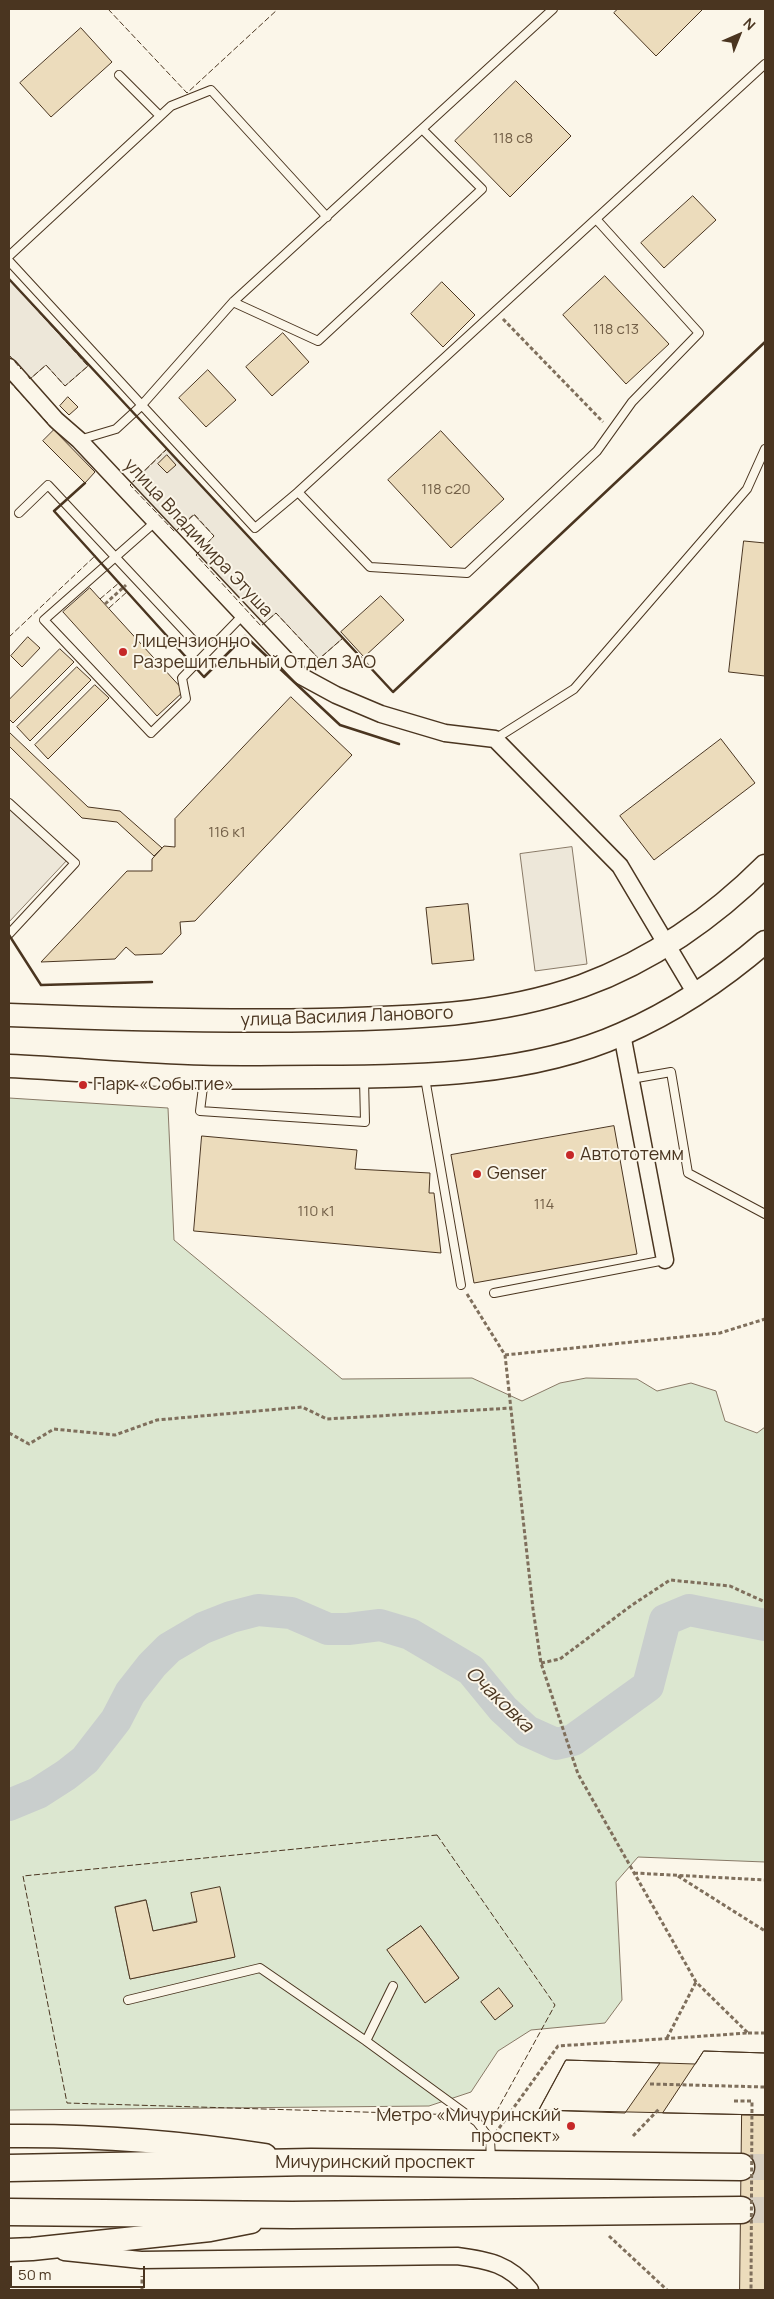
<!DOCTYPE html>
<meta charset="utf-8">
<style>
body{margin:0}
#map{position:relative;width:774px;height:2299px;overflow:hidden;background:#fbf6e9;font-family:Manrope,sans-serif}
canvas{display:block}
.frame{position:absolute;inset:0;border:10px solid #4a3520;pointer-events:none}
.north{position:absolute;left:714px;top:10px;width:50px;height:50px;-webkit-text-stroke:4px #fbf6e9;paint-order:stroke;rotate:44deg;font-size:14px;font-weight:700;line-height:20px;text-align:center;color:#4a3520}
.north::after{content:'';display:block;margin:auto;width:18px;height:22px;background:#4a3520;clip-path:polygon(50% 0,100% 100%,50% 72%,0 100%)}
.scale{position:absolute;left:10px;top:2266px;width:135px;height:22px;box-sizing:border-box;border:2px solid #4a3520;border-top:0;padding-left:6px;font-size:15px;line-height:18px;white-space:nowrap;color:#4a3520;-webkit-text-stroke:4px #fbf6e9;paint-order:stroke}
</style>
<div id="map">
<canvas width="774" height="2299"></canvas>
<div class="frame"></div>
<div class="north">N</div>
<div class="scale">50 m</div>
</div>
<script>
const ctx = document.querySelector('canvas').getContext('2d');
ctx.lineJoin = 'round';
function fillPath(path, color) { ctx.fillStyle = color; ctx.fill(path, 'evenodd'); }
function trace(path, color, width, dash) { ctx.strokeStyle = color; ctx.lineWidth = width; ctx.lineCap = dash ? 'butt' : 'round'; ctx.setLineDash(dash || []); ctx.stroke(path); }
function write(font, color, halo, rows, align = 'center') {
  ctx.font = font + ' Manrope,sans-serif'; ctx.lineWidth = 4; ctx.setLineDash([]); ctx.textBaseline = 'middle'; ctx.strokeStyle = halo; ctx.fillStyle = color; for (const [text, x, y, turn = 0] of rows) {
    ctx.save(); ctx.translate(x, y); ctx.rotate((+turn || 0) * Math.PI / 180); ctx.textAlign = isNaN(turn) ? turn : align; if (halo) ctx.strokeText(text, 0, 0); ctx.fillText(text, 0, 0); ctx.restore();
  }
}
const green = new Path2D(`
 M9,1098L168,1108L174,1240L342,1379L472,1378L522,1401L560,1383L586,1378L637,1379L657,1391L691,1383L716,1391L725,1421L757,1433L765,1427V1862L638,1857L616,1882L622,2000L605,2023L531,2030L498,2051L471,2092L429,2106L9,2110ZM146,1900L153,1931L197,1921L235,1957L130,1979L115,1907ZM421,1926L459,1978L425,2002L388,1950Z`);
fillPath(green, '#dce7d0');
trace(green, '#887966', 1);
const parking = new Path2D(`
 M9,279L88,366L65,386L46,365L30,379L9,355Z
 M167,449L343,638L319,659L276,613L261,626L196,555L214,536L194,515L175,532L130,485Z
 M9,803L69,858L9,922Z
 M572,847L587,964L535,971L520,854Z`);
fillPath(parking, '#ede7d9');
trace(parking, '#887966', 1);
trace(new Path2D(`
 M9,1805L38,1793L66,1775L85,1760L116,1720L130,1693L152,1665L169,1648L203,1628L231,1617L258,1610L291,1613L328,1629H348L380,1625L410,1634L471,1670L503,1709L527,1731L556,1744L573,1740L648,1686L665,1620L689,1610L765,1625`), '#c9cecd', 32);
const building = new Path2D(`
 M618,9H703L656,56L614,13Z
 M81,28L112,62L51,117L20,83Z
 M516,81L571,136L510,197L455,141Z
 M693,196L716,220L664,268L641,243Z
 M605,276L669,344L626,384L563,315Z
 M442,282L475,315L443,347L411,314Z
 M283,333L309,362L272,396L246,367Z
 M208,370L236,400L206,427L179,398Z
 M68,397L78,407L69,415L60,406Z
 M54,430L95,472L85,483L43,441Z
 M441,431L504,499L451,548L388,480Z
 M167,455L176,465L167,473L158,464Z
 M744,541L765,543V676L729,672Z
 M90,588L184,691L157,716L63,612Z
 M381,596L404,620L364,657L341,632Z
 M28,637L40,648L22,667L11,656Z
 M60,649L74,662L13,723L9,719V700Z
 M77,667L91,680L30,741L17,727Z
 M95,685L109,698L48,759L35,745Z
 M291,697L352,755L195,921L180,922L181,934L162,954L135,955L126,947L115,959L41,962L127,871H152V859L164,846L175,847V819Z
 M9,732L88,807L120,811L162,848L154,856L117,822L82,818L9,746Z
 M721,739L755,783L654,860L620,816Z
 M468,904L474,960L432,964L426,908Z
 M614,1126L637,1254L474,1283L451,1155Z
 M202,1136L357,1150L355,1169L430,1173L429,1193H434L441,1253L194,1231Z
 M220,1887L235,1957L130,1979L115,1907L146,1900L153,1931L197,1922L191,1893Z
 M421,1926L459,1978L425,2003L387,1950Z
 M499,1988L513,2006L495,2020L481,2002Z
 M704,2051L765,2053V2115L663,2113Z
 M704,2051L765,2053V2115L539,2110L566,2060L695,2064Z
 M566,2060L660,2063L625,2113L539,2110Z
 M742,2115H765V2290H740Z`);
fillPath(building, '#ecdcbc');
trace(building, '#4a3520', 1);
trace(new Path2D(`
 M741,2167H765
 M741,2210H765`), '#d8cfc1', 26, [26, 13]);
const lane = new Path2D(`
 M119,75L160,116
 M596,219L699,333L632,402L597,451L467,573L370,567L298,492L765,64
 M9,256L171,106L211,90L327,217
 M9,261L255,528L298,492
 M233,302L318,341L482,189L422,129
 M79,440L116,429L141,406L233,302L553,9
 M19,513L48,485L192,639
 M154,523L44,620L151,733L186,699L182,678L243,615
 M495,739L574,689L747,489L765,449
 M9,803L75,863L9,934
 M425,1078L461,1285
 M204,1079L200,1111L365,1122L364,1079
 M631,1079L671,1072L688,1173L765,1214
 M494,1293L665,1260
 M128,2000L260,1968L366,2041L477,2122L490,2139L491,2159
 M366,2041L393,1986`);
const street = new Path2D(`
 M9,367L56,420L79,440L301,676L336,695L381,714L445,733L495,739L620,866L696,994
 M622,1034L665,1260
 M64,2252L141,2260L457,2256C488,2260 510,2264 530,2290`);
const secondary = new Path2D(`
 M9,1015C113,1019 217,1022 321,1020C410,1018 498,1016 582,986C651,961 714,917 765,866
 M9,1066C73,1069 138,1075 203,1077C241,1078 280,1077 318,1077C417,1077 531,1075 622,1034C675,1011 722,979 765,942
 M9,2136C95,2135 180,2142 265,2155
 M9,2250L32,2249L210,2230L251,2222`);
const primary = new Path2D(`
 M9,2168L311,2162L741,2167
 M9,2212L292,2215L741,2210`);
trace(lane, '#4a3520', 10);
trace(street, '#4a3520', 19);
trace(secondary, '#4a3520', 25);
trace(primary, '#4a3520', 29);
trace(new Path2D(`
 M503,319L603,422
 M105,604L126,585
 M467,1294L505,1355L533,1609L541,1663L578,1774L696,1982L748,2033L558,2046L497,2131
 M505,1355L720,1333L765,1319
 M9,1433L29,1444L54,1429L115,1435L157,1420L302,1407L327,1419L511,1408
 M541,1663L560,1659L632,1605L670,1580L730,1586L765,1602
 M634,1873L765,1880
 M678,1876L765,1931
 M748,2033H765
 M667,2038L696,1982
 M650,2084L765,2087
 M633,2136L659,2109
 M609,2236L667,2290
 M142,2290V2276`), '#7f6f5c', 3, [4, 2.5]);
trace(lane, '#fbf6e9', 8);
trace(street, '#fbf6e9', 16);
trace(secondary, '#fbf6e9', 22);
trace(primary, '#fbf6e9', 26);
trace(new Path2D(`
 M734,2101H752L751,2290`), '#7f6f5c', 3, [4, 2.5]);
trace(new Path2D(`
 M108,9L187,93L278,9
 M9,279L88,366L65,386L46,365L30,379L28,376
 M9,355L21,369
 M9,381L54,430
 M167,449L343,638L319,659L276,613L261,626L196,555L214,536L194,514L175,532L130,485Z
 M100,599L120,582
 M109,608L128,591
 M9,637L96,555
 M437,1835L555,2005L494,2116L67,2103L23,1876Z`), '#4a3520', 1, [6, 2.5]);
trace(new Path2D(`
 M9,279L393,692L765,342
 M85,483L54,511L204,677L245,636L340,725L399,744
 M9,935L41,985L152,982`), '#4a3520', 2.5);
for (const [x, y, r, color] of [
 [123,652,5,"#c62828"],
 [83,1085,5,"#c62828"],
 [570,1155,5,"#c62828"],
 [477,1174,5,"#c62828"],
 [571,2126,5,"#c62828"]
]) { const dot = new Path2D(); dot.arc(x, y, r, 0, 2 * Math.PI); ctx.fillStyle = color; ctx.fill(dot); trace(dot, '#fbf6e9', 2); }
write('15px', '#725f47', null, [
 ["118 с8",513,139],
 ["118 с13",616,330],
 ["118 с20",446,490],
 ["116 к1",227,833],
 ["114",544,1205],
 ["110 к1",316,1212]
]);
write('18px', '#4a3520', '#fbf6e9', [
 ["улица Владимира Этуша",198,538,47],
 ["улица Василия Ланового",347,1017,-2],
 ["Мичуринский проспект",375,2163]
]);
write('18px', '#4a3520', '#fbf6e9', [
 ["Лицензионно",133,642],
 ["Разрешительный Отдел ЗАО",133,663],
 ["Парк «Событие»",93,1085],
 ["Автототемм",580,1155],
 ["Genser",487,1174],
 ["Метро «Мичуринский",561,2116,"right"],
 ["проспект»",561,2137,"right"]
], 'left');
write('italic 19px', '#4a3520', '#fbf6e9', [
 ["Очаковка",499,1700,44]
]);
</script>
